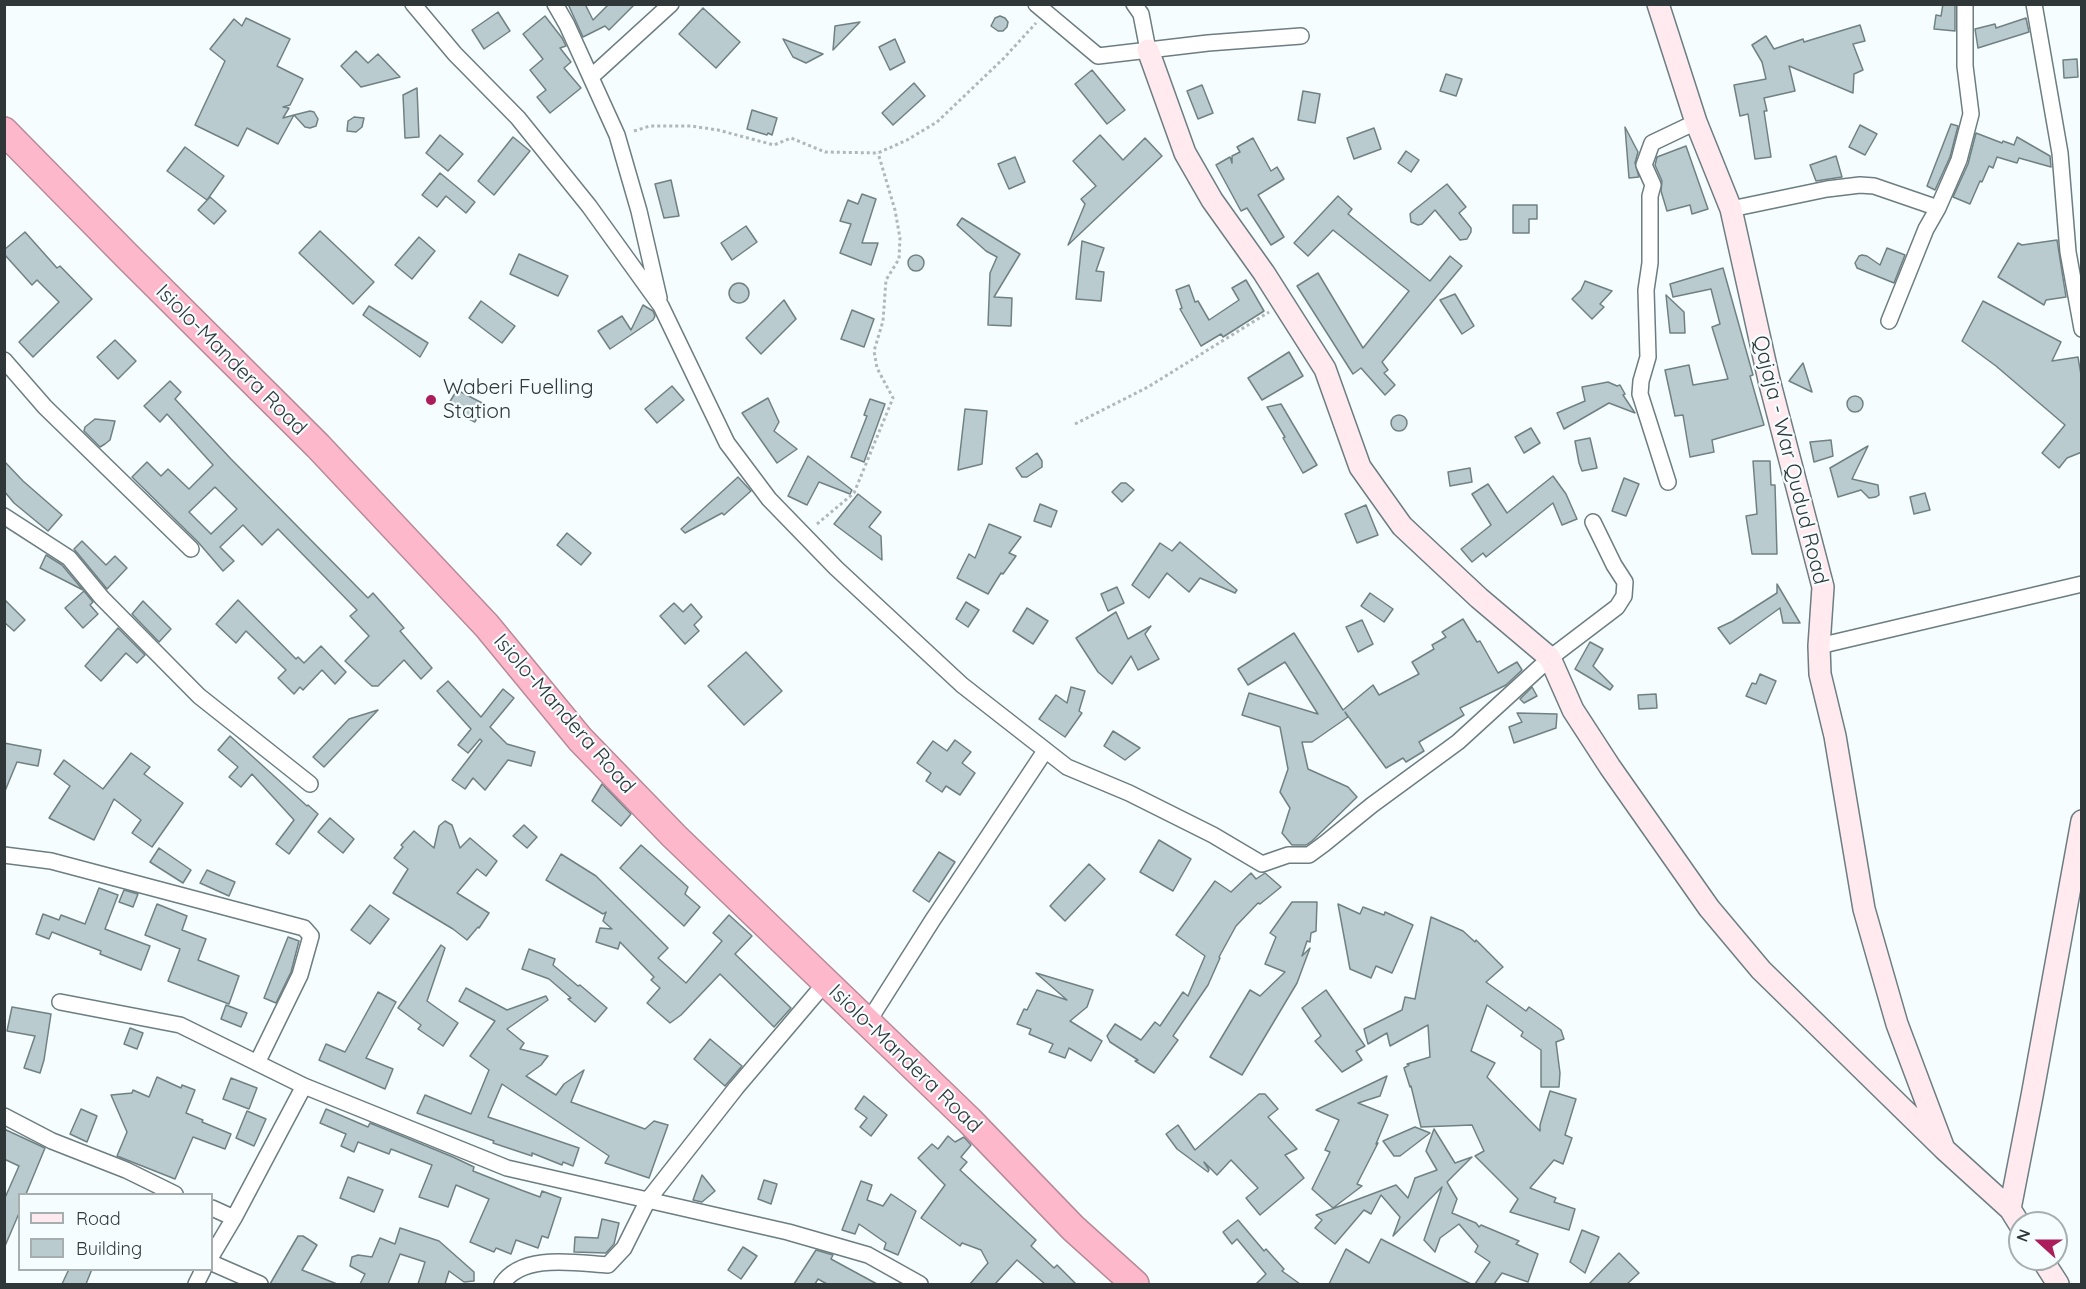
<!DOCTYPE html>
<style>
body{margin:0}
#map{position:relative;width:2086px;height:1289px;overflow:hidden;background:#f5fdfe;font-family:Quicksand,sans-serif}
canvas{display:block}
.frame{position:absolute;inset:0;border:6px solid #303739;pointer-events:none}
.legend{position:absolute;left:18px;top:1193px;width:195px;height:78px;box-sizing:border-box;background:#f5fdfe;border:2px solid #a6aeaf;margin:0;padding:8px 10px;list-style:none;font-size:18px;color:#303739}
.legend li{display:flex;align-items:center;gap:12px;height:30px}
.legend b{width:30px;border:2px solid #a6aeaf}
.north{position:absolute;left:2008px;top:1211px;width:60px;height:60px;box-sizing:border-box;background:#f5fdfe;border:2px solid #a6aeaf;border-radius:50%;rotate:291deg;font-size:16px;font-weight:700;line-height:24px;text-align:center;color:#303739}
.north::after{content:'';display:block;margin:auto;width:21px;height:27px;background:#ab1d5b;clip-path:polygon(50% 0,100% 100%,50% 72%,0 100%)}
</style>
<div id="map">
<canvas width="2086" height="1289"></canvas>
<div class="frame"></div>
<ul class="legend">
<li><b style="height:8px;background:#ffeaf0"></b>Road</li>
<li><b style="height:16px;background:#bacbcf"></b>Building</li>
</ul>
<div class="north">N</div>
</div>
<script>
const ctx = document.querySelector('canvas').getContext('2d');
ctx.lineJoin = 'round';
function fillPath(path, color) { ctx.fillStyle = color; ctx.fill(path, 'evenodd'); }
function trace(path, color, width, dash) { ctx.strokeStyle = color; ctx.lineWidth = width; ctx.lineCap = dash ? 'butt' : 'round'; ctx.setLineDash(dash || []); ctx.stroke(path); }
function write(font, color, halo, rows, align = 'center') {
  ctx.font = font + ' Quicksand,sans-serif'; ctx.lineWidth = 4.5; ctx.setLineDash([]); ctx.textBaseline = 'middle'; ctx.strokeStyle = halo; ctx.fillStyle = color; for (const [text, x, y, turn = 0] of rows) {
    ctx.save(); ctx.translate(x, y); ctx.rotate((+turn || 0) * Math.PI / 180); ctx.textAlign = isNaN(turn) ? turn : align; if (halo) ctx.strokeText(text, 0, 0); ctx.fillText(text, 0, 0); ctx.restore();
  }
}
const building = new Path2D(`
 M568,4H585L593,20L609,4H635L609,30L605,26L583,37Z
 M1943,4H1955V31L1934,29L1936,15L1941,16Z
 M703,8L740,42L716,68L679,34Z
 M498,12L510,31L484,49L472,30Z
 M545,16L562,38L566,46L560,48L571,62L564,68L581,88L550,113L537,97L546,90L530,70L543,59L523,34Z
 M1000,16L1005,18L1008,22L1007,27L1003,31H998L991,26L995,18Z
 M246,18L290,39L277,66L303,79L290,105L283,107L289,108L283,118L294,115L278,144L247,128L238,146L195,125L225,61L210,49L234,19L242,26Z
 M2026,18L2029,32L1978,48L1975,29L1995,24L1996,28Z
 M860,22L833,50L835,26Z
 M1860,25L1865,41L1853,44L1863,70L1854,74L1853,93L1789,66L1795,91L1764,98L1767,111H1764L1771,157L1755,159L1748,114L1740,116L1734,85L1766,79L1762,62L1752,45L1766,36L1774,49L1803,39L1804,42Z
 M783,39L823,54L806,63L793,57Z
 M895,39L905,62L890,70L879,47Z
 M356,51L368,63L378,54L400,77L361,87L341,66Z
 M2077,59L2078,77L2064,78L2063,60Z
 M1092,70L1125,110L1107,124L1075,84Z
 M1446,74L1462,79L1456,96L1440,91Z
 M914,83L925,96L893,125L882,113Z
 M1202,85L1213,113L1198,119L1187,91Z
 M417,88L419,137L405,138L403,95Z
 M1303,91L1320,94L1315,123L1298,120Z
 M752,110L777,118L772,135L768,133L767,135L747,129Z
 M310,111L314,112L318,119L316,126L310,128L305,127L294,115Z
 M354,117L364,118L362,127L356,132L347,131L348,121Z
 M1951,124L1958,126L1950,157L1935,190L1927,186Z
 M1860,125L1877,134L1865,155L1849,147Z
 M1625,127L1638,152L1635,163L1639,177L1629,178Z
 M1374,128L1381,149L1354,159L1347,138Z
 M1976,133L2002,143L2003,141L2014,145L2017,137L2050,156L2051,167L2019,158L2017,163L1997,157L1993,168L1989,166L1982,182L1980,181L1970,204L1953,197L1968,164Z
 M440,135L463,154L448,171L426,153Z
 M1100,135L1123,160L1145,138L1162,156L1068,245L1085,204L1081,199L1096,186L1073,161Z
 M513,137L530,151L494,195L478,181Z
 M1253,138L1271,171L1277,167L1284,179L1258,195L1284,237L1271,245L1247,208L1241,211L1216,165L1230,157L1232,163V156L1240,152L1237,147Z
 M1686,146L1708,209L1692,214L1690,205L1667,211L1661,191L1662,181L1655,165L1657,157Z
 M185,147L224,176L207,200L167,171Z
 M1406,151L1419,160L1411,172L1398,163Z
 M1836,156L1842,177L1816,181L1810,165Z
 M1015,157L1025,182L1009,189L998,164Z
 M440,173L475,202L466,213L446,196L437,207L422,195Z
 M671,180L679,216L664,218L655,184Z
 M1447,184L1466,207L1459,213L1471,228V232L1467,239L1460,240L1435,210L1422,224L1418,225L1411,222L1410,214L1413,211Z
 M862,194L876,199L862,243H878L871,265L840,253L851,224L840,221L848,200L858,204Z
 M1338,196L1352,209L1348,214L1430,281L1450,256L1462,266L1382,362L1388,370L1384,373L1395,385L1385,395L1361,368L1353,374L1297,286L1318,273L1363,348L1409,291L1333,230L1308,256L1294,243Z
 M210,197L226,211L214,224L198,210Z
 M1513,205H1537V219H1529V233H1513Z
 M962,218L1020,254L994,297L1012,298L1011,326L988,325L990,273L997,257L986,251L957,225Z
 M746,226L757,242L732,260L721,243Z
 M320,231L374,282L353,304L299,253Z
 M25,232L57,268L60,266L92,299L33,357L19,342L59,302L37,280L32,285L4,254V250Z
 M419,237L435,251L412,279L395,265Z
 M2057,240L2066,297L2046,300L2044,305L1998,277L2018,243L2022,245Z
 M1082,241L1104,248L1096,271L1104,272L1101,301L1076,299Z
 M1887,248L1905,255L1894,283L1857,268L1855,263L1859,256L1862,255L1867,256L1880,265Z
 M519,254L568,276L558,296L510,274Z
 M908 263a8 8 0 1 1 16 0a8 8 0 1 1-16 0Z
 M1723,268L1753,375L1750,376L1764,425L1712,440L1714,452L1690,457L1683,415L1675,416L1665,370L1689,365L1693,385L1728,379L1712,327L1720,324L1711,289L1673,297L1670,284Z
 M1246,280L1264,311L1223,337L1221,334L1201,346L1180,309L1182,308L1176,290L1189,285L1195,302L1198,301L1209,320L1239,300L1232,288Z
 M1585,281L1612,291L1600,304L1604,307L1592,319L1572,299L1581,290Z
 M729 293a10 10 0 1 1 20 0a10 10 0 1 1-20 0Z
 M1455,294L1474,326L1462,334L1440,300Z
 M1666,295L1684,312L1685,333H1670Z
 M784,300L796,319L761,354L746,338Z
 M481,301L515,326L502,343L469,318Z
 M1983,301L2061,342L2052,361L2078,357L2082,381V452L2067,458L2059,468L2042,453L2065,425L1996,366L1962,341Z
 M643,305L653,311L655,316L653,320L610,349L598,331L622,316L631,330Z
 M369,306L428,343L420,357L363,315Z
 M852,310L874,319L864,347L841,339Z
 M115,340L136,361L118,379L97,357Z
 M1289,352L1303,376L1262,400L1248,378Z
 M1803,363L1812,392L1789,381Z
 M170,381L181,392L175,399L231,459L368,598L373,593L404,628L400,631L432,668L421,679L404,660L378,686H372L345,661L369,636L350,616L357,610L278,529L262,545L243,525L220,547L234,561L223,571L198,542L132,477L147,462L161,476L168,469L189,489L213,465L167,414L160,422L144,406ZM215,487L237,509L211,534L189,512Z
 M1608,382L1617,386L1620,385L1625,394L1623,395L1635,413L1609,403L1564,429L1557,413L1585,401L1582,387Z
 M672,386L684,400L657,423L645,409Z
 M457,390L484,404L475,422L446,408Z
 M1847 404a8 8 0 1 1 16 0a8 8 0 1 1-16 0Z
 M768,398L779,422L774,431L797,449L777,463L742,413Z
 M870,399L885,404L864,462L851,457L867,416L864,415Z
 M1281,404L1317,465L1303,473L1283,438L1285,437L1267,407Z
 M965,409L987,411L982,464L958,470Z
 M1391 423a8 8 0 1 1 16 0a8 8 0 1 1-16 0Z
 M95,419L115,421L110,440L105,444L100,447L84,431L85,427Z
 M1531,428L1540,443L1524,453L1515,437Z
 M1590,438L1597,468L1582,471L1579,463L1575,441Z
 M1831,440L1833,456L1814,462L1810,442Z
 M1868,446L1852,479L1878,485L1879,495L1876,497L1869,498L1861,490L1838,497L1830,468Z
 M1037,453L1042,461V467L1027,477H1022L1016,468Z
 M808,456L852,490L850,494L819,482L807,505L788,496Z
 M4,461L23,481L62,515L48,531L14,503L4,491Z
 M1753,461H1770L1771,485H1775L1777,554H1752L1746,516L1757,514Z
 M1470,468L1472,482L1450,486L1448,472Z
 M1553,476L1566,494L1577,519L1562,525L1553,503L1486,557L1483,553L1472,562L1461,549L1491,525L1472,494L1488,484L1507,513Z
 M738,477L751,491L724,515L722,513L685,533L681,529Z
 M1624,478L1639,484L1626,516L1612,511Z
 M1121,483H1126L1134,490L1122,502L1112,492Z
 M1925,493L1930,510L1914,514L1910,497Z
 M858,494L881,512L869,527L881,536L882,560L834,524Z
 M1040,504L1057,511L1051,527L1034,521Z
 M1366,505L1378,535L1357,543L1345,514Z
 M989,524L1021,537L1009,553L1016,556L1003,574L1001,573L988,594L957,578L969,554L975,558Z
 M567,533L591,553L581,565L557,545Z
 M82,541L106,565L115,556L127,568L107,589L74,549Z
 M1180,542L1237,590L1235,593L1200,578L1189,592L1167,573L1149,598L1132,585L1160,543L1172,551Z
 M46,555L62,565L83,590L40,568Z
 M1777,584L1800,623H1783L1780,608L1730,644L1718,628L1733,621L1777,593Z
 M1117,587L1124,603L1108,611L1101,594Z
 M84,591L93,602L90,605L98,614L83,628L65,608Z
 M1370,593L1393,609L1384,622L1361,606Z
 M4,599L25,620L14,631L4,622Z
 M238,600L296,659L298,657L304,663L321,646L346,672L335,684L322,670L303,690L300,687L294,694L278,678L286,670L246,631L236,643L216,624Z
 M143,601L171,629L159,642L132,614Z
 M966,602L979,610L968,627L956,619Z
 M674,603L683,612L691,604L702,617L694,625L699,631L685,644L660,616Z
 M1027,608L1048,621L1033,644L1013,631Z
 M1116,612L1128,639L1151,626L1145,634L1159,659L1138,670L1131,656L1112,684L1098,672L1076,638Z
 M1463,619L1477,642L1480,641L1498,673L1517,662L1522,670L1506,685L1460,708L1464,715L1419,742L1424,751L1406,762L1403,758L1386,768L1345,712L1348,717L1312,742H1302L1308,769L1348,787L1357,797L1312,841L1306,845H1292L1282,833L1290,808L1280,792L1288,769L1280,727L1242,715L1249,693L1318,714L1285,662L1248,685L1238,669L1294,633L1343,710L1373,685L1379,695L1419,674L1412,662L1434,649L1432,645L1446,637L1442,632Z
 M1362,620L1373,644L1358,652L1346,627Z
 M118,628L145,655L137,663L126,653L101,681L85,666Z
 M1590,642L1603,649L1593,666L1613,686L1610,690L1575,669Z
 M746,652L782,691L744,725L708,686Z
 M1760,674L1776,681L1766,704L1746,696L1752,683L1756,684Z
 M448,681L481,717L503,689L514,698L490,727L507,744L535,752L531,766L508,760L485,790L473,778L465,789L452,780L482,741L480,739L468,753L458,745L471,729L437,691Z
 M1071,687L1085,691L1079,711L1082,713L1065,737L1039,719L1056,695L1067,703Z
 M1532,687L1537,696L1524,703L1520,699Z
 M1656,694L1657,708L1639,709L1638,695Z
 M378,710L324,767L313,757L349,719Z
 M1517,713L1557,714L1556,728L1514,743L1509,727L1522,722Z
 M1113,731L1140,748L1125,760L1104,746Z
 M230,736L307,806L308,805L318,814L289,854L276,844L294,820L252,774L241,787L229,777L238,767L218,750Z
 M955,740L971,752L962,763L975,773L960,795L946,786L942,792L926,781L931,773L917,763L933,741L947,751Z
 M4,743L41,750L38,766L17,762L5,791Z
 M131,753L150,767L144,774L183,803L152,847L132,833L141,820L114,799L94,840L49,818L70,786L54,774L64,760L103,789Z
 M602,784L631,814L621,826L592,801Z
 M330,818L354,839L343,853L318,832Z
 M445,821L452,825L460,848L470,838L497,861L486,876L477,869L457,893L489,913L479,928L478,927L467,940L453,929L393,893L408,869L394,858L403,847L401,845L414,831L434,848L439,826Z
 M524,825L537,837L527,848L513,836Z
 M1159,840L1191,859L1173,891L1140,872Z
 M641,845L688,887L685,894L700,907L684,926L620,868Z
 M159,848L191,870L183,883L150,862Z
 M939,852L955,862L929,902L913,891Z
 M561,854L596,876L668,948L658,958L686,983L722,941L713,933L729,915L752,936L735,954L791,1008L774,1027L720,974L681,1015L670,1023L647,1003L660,988L651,980L654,977L620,942L618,949L596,942L600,928L612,929L603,921L606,912L603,914L546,880Z
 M1089,864L1105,879L1065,921L1050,906Z
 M207,870L235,882L229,896L200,883Z
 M1251,873L1256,879L1265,873L1281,887L1260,904L1258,903L1236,926L1219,957L1220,958L1208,985L1173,1036L1178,1040L1154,1073L1135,1061L1138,1060L1110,1042L1107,1036L1115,1024L1141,1040L1155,1022L1160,1026L1183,992L1188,996L1205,956L1176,935L1215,881L1231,892Z
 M99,888L118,895L105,929L150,946L141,970L100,954L101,951L52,932L49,939L36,934L43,914L59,920L61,915L85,924Z
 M124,890L138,894L133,907L119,902Z
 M1292,902H1317L1316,931L1311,933L1310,942L1307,941L1302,956L1310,948L1297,983L1242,1075L1210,1057L1250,990L1260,996L1285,972L1265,964L1276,937L1270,933Z
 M157,904L187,916L182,930L206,939L198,960L239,976L229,1004L168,981L180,949L145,935Z
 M1338,904L1360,914L1363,907L1384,915L1385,912L1413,925L1392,973L1376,966L1371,978L1350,969Z
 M370,905L389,919L370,944L351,930Z
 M1431,917L1463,931L1475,942L1476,940L1503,967L1486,982L1526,1011L1529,1007L1561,1030L1564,1039L1556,1042L1560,1073L1559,1087H1541V1050L1521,1036L1523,1032L1487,1005L1471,1051L1495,1063L1487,1077L1540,1131V1125L1550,1091L1576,1099L1565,1135L1572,1138L1563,1164L1554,1160L1530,1188L1556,1198L1554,1202L1575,1209L1569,1230L1510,1212L1518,1199L1475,1156L1484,1151L1472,1125L1421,1127L1411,1086L1410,1087L1404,1068L1409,1065L1407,1064L1430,1057L1428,1025L1390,1046L1387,1033L1368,1044L1364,1029L1402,1010L1405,997L1415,999Z
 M288,937L299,941L291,972L276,1003L264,998Z
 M441,945L445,948L427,1001L458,1023L443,1046L418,1029L421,1025L398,1008Z
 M529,949L555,959L553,965L578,986L580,985L607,1008L595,1022L568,999L571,998L549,979L522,969Z
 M1036,973L1093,990L1087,1007L1070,1021L1102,1041L1091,1061L1069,1048L1065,1058L1049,1052L1053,1044L1029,1034L1031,1029L1017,1024L1024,1009L1027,1010L1037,990L1067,1000Z
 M466,988L507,1010L546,996L548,1000L507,1029L524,1043L520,1049L548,1056L541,1065L526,1076L556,1095L564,1084L584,1070L571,1102L645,1129L654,1121L668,1125L649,1178L605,1163L609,1156L502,1084L488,1117L579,1148L573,1166L563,1162L562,1165L532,1153V1156L493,1143L494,1141L417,1113L425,1095L471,1114L489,1070L470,1056L495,1021L459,1001Z
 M1326,990L1365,1046L1356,1051L1362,1060L1342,1072L1315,1041L1321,1036L1302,1008Z
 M378,992L396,1002L366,1058L393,1069L385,1089L319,1060L326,1044L345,1052Z
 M226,1005L247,1013L241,1027L221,1019Z
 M12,1007L51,1014L44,1060L40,1073L24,1068L35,1036L7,1031Z
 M130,1028L143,1033L137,1049L124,1044Z
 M710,1039L742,1066L725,1086L694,1059Z
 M1387,1076L1380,1096L1358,1103L1388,1115L1376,1144L1378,1143L1357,1184L1362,1186L1333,1208L1312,1189L1330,1152L1325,1150L1339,1120L1316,1110Z
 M157,1077L181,1088L182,1085L195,1090L186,1113L203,1120L202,1122L231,1134L225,1149L193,1137L175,1179L117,1156L127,1132L111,1095L132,1093L133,1090L149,1097Z
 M231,1078L257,1088L249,1109L223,1099Z
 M1259,1094H1265L1278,1109L1268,1117L1297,1149L1285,1155L1304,1178L1260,1215L1246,1198L1258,1188L1231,1160L1217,1175L1204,1162L1209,1170L1208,1172L1177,1149L1166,1134L1178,1125L1195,1150Z
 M864,1096L887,1115L871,1136L860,1127L867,1118L855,1109Z
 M81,1109L97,1116L87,1142L70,1134Z
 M326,1109L368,1127L370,1123L453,1157L474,1167L473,1171L521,1190L540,1197L542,1191L561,1198L548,1238L542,1236L538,1248L516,1240L511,1254L496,1248L494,1252L470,1242L489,1199L456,1185L448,1207L419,1197L432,1165L391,1149L389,1154L358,1142L354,1152L341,1146L346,1134L320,1123Z
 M247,1111L266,1119L254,1146L236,1138Z
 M1415,1127L1430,1133L1400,1156H1394L1383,1141Z
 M4,1129L45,1148L26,1194H20V1211L5,1246L4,1200L19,1166L4,1159Z
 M1434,1129L1455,1163L1472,1157L1447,1182L1457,1199L1452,1213L1476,1223L1479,1227L1481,1225L1519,1241L1516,1244L1538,1254L1528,1282L1502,1273L1494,1284H1475L1490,1262L1475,1252L1478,1246L1459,1224L1440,1238L1435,1252L1424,1240L1442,1187L1393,1236L1400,1217L1381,1195L1371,1214L1364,1210L1335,1244L1315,1228L1322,1220L1316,1215L1396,1185L1408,1198L1415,1178L1437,1170L1426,1151Z
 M948,1136L955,1142L964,1137L971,1145L961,1157L967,1162L960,1170L1036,1240L1031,1246L1054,1268L1057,1265L1076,1284H1045L1017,1260L995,1284H970L988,1263L981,1250L962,1243L960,1246L921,1218L945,1185L918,1158L932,1144L938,1149Z
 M702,1175L715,1191L702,1202L693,1200Z
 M348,1177L383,1190L374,1212L340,1198Z
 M764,1180L777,1184L771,1204L758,1199Z
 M861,1181L872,1185L867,1200L883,1206L891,1194L916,1211L898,1255L884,1249L886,1243L859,1224L855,1234L842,1230Z
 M602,1219L619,1223L614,1244L606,1253L574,1252L575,1237L598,1238Z
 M1238,1220L1264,1251L1266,1249L1284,1269L1282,1271L1300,1284H1256L1266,1274L1237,1239L1232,1244L1223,1232Z
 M400,1228L439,1241L474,1272V1281L464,1282L449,1271L445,1284H418L425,1262L400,1254L388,1284H360L365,1274L350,1266L352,1257L358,1255L372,1257L380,1238L395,1244Z
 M1582,1230L1599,1237L1585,1273L1570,1262Z
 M298,1236H303L317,1245L302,1270L337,1284H270Z
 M1381,1239L1426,1262L1471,1284H1329L1346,1249L1369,1263Z
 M743,1247L757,1256L741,1279L728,1270Z
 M816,1250L833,1255L831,1259L877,1284H827L818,1279L815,1284H794Z
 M1619,1253L1639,1273L1627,1284H1589Z
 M69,1269H92L86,1284H62Z`);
fillPath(building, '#bacbcf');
trace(building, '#708184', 1.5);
const street = new Path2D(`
 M413,4L455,54L518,118L589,206L661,306L727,443L769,499L836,568L962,685L1067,767L1129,793L1213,835L1262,864L1288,855H1309L1324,844L1372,805L1458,742L1550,658L1617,607L1624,596L1625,582L1614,565L1593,522
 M555,4L567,25L617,135L639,211L659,298
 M1036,4L1098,56L1208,43L1301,36
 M1134,4L1141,14L1148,50
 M2034,4L2060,153L2068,252L2082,329
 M591,77L671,4
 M1731,209L1827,189L1860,185L1874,186L1938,208
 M1889,321L1926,229L1938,208L1959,160L1971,114L1965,66V4
 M4,360L45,407L191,549
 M1668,482L1640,394L1641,381L1648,357L1646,290L1650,263V196L1653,185L1644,165L1652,143L1696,122
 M4,516L69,558L102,598L199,696L310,784
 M1819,646L2082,584
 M4,855L51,861L304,928L311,936L300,975L257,1063
 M60,1002L180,1025L304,1086L507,1168L788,1232L868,1255L920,1284
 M868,1022L932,921L1045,751
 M4,1116L52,1141L126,1170L175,1194
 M212,1208L234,1218
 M212,1255L234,1218L304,1086
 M212,1263L260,1284
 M196,1284L203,1270
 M502,1284C523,1253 575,1263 608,1265L624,1248L648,1200L736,1088L826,982`);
const secondary = new Path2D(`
 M1658,4L1696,122L1731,209L1769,380L1823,587L1819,646L1820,674L1835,736L1864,909L1878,958L1897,1024L1944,1149L2010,1209
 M1148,50L1185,153L1212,200L1264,273L1325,369L1360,467L1402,526L1479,598L1550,658L1573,710L1610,767L1709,908L1761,970L1944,1149
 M2020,1225L2010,1209L2032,1096L2082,821
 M2042,1259L2058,1284`);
const highway = new Path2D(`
 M4,131L127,256L318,446L487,626L580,739L674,836L969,1120L1073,1228L1135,1284`);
trace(street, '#6d7d81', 18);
trace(secondary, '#6d7d81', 24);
trace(highway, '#b68b99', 30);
trace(new Path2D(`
 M634,131L650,126H691L718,130L774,145L791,138L825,152L878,153L907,140L937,122L1004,58L1036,23
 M1075,424L1148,387L1269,312
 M817,524L854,493L893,398L877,368L874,351L883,321L886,280L899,259L900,238L895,210L878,153`), '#b1b8ba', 3, [3, 3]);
trace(street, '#fff', 15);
trace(secondary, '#ffeaf0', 21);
trace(highway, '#feb8cc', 27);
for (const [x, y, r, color] of [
 [431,400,6,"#ab1d5b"]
]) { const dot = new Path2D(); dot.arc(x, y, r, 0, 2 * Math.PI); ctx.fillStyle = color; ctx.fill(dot); trace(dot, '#f5fdfe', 2); }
write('21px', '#303739', '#f5fdfe', [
 ["Isiolo-Mandera Road",231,360,45],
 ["Qajaja - War Qudud Road",1790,460,76],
 ["Isiolo-Mandera Road",564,714,49],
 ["Isiolo-Mandera Road",905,1059,44]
]);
write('21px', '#303739', '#f5fdfe', [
 ["Waberi Fuelling",443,388],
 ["Station",443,412]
], 'left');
</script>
